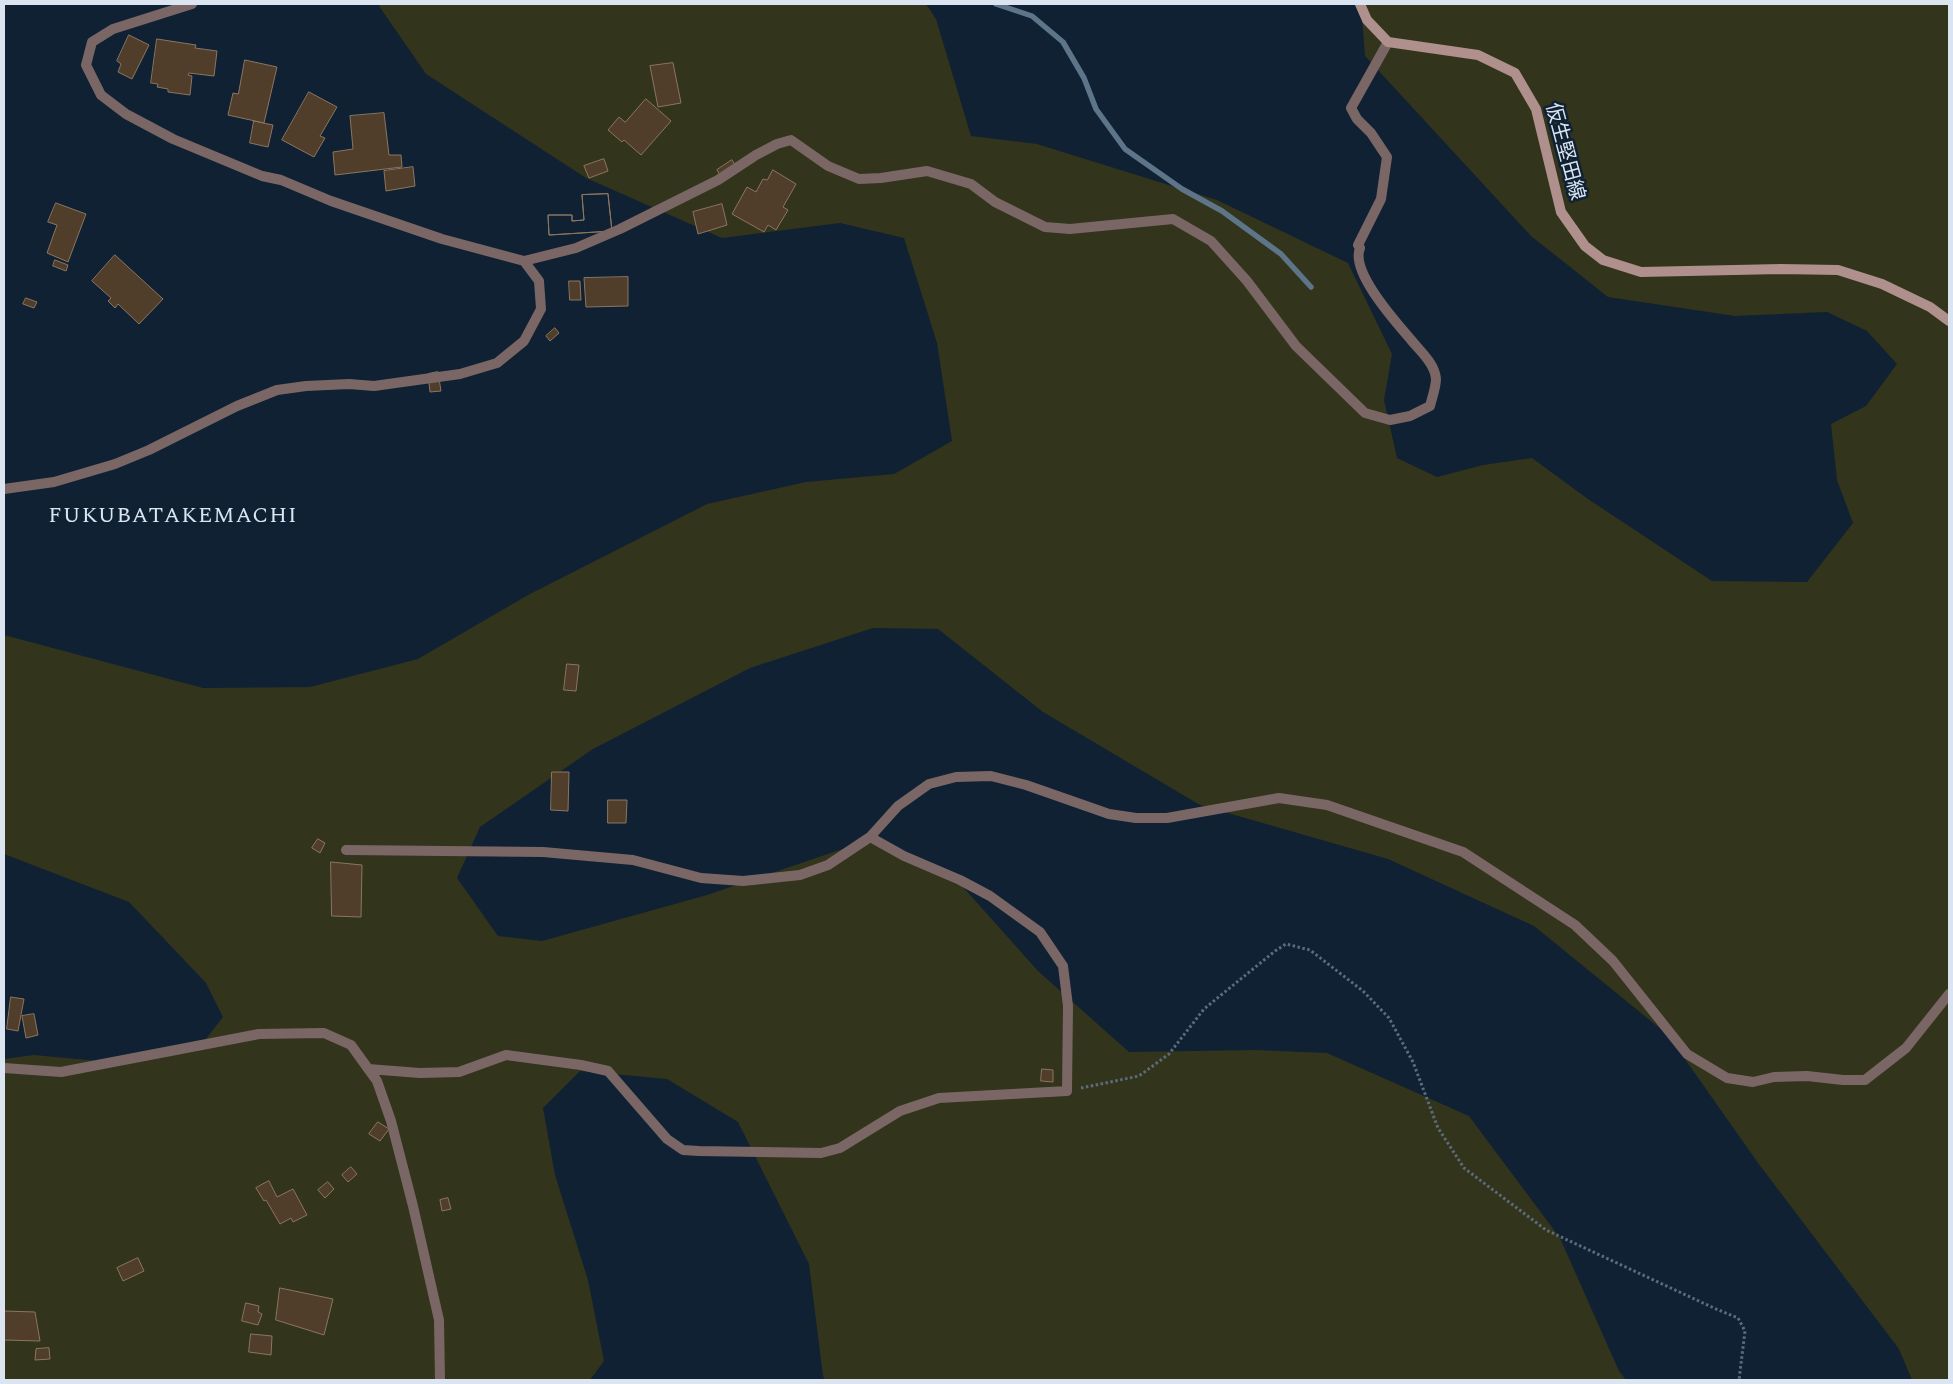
<!DOCTYPE html>
<meta charset="utf-8">
<style>
body{margin:0}
#map{position:relative;width:1953px;height:1384px;overflow:hidden;background:#0f2133;font-family:Spectral,serif}
canvas{display:block}
.frame{position:absolute;inset:0;border:5px solid #dae5f1;pointer-events:none}
</style>
<div id="map">
<canvas width="1953" height="1384"></canvas>
<div class="frame"></div>
</div>
<script>
const ctx = document.querySelector('canvas').getContext('2d');
ctx.lineJoin = 'round';
function fillPath(path, color) { ctx.fillStyle = color; ctx.fill(path, 'evenodd'); }
function trace(path, color, width, dash) { ctx.strokeStyle = color; ctx.lineWidth = width; ctx.lineCap = dash ? 'butt' : 'round'; ctx.setLineDash(dash || []); ctx.stroke(path); }
function write(font, color, halo, rows, align = 'center') {
  ctx.font = font + ' Spectral,"Noto Sans JP",serif'; ctx.lineWidth = 5; ctx.setLineDash([]); ctx.textBaseline = 'middle'; ctx.strokeStyle = halo; ctx.fillStyle = color; for (const [text, x, y, turn = 0] of rows) {
    ctx.save(); ctx.translate(x, y); ctx.rotate((+turn || 0) * Math.PI / 180); ctx.textAlign = isNaN(turn) ? turn : align; if (halo) ctx.strokeText(text, 0, 0); ctx.fillText(text, 0, 0); ctx.restore();
  }
}
fillPath(new Path2D(`
 M381,4H926L936,19L971,136L1037,144L1217,200L1348,263L1392,354L1384,400L1397,458L1437,477L1483,465L1532,458L1588,499L1712,581L1807,582L1853,523L1837,480L1831,424L1866,406L1897,364L1867,331L1827,312L1735,316L1608,297L1531,236L1365,56L1361,4H1949V1380H1912L1899,1349L1758,1163L1668,1035L1534,926L1388,859L1200,805L1043,712L938,629L873,628L750,668L593,749L480,827L457,878L498,936L542,941L707,895L866,841L955,878L1038,971L1129,1052L1256,1050L1327,1053L1469,1116L1560,1238L1619,1371L1626,1380H825L823,1376L809,1264L738,1122L667,1079L580,1071L543,1108L555,1175L588,1280L604,1361L590,1380H4V1059L34,1055L120,1063L198,1049L223,1017L206,983L129,902L4,854V635L203,688L310,687L418,659L528,595L707,504L806,482L894,474L952,441L937,343L904,238L840,223L722,238L586,178L426,74L379,6Z`), '#32341b');
trace(new Path2D(`
 M996,4L1032,16L1063,42L1084,78L1096,109L1125,149L1182,189L1222,211L1281,254L1311,287`), '#5d7489', 5.5);
const building = new Path2D(`
 M129,35L149,45L132,79L118,72L121,64L117,61Z
 M157,39L196,45L195,48L217,51L214,76L189,73L188,75L192,76L190,95L168,92V89L157,87L158,84L151,83Z
 M245,60L277,67L264,123L228,115L233,93L238,94Z
 M673,63L681,103L658,107L650,66Z
 M309,92L337,107L320,136L325,138L314,157L282,140Z
 M646,99L671,121L641,155L624,140L622,142L608,130L619,117L625,122Z
 M384,113L389,155H401L402,167L335,175L333,152L353,149L350,116Z
 M254,121L273,125L268,147L250,143Z
 M604,159L608,171L589,178L584,166Z
 M732,160L735,165L720,175L717,170Z
 M413,167L415,186L386,191L384,171Z
 M773,170L796,184L783,207L788,210L776,230L768,225L764,232L732,214L747,187L756,192L763,179L767,180Z
 M608,194L612,231L549,235L548,215H572V221L584,220L582,195Z
 M608,194L612,231L549,235L548,215H572V221L584,220L582,195Z
 M56,203L86,214L68,262L47,253L57,225L48,222Z
 M722,204L727,225L698,234L693,212Z
 M115,255L163,299L139,324L118,304L115,308L108,301L111,298L92,281Z
 M55,260L68,265L66,271L53,266Z
 M628,277V306L586,307L584,278Z
 M569,281H580L581,300H570Z
 M26,298L37,302L34,308L23,304Z
 M555,328L559,333L550,341L546,336Z
 M438,372L441,391L430,392L428,374Z
 M567,664L579,665L576,691L564,690Z
 M552,772H569L568,811L551,810Z
 M608,800H627L626,823H608Z
 M318,839L325,843L320,853L312,848Z
 M331,862L362,865L361,917L332,916Z
 M11,997L24,999L18,1031L7,1029Z
 M34,1014L38,1035L26,1038L22,1016Z
 M1042,1069L1053,1070V1082L1041,1081Z
 M378,1122L389,1129L380,1141L369,1134Z
 M351,1167L357,1174L348,1182L342,1175Z
 M269,1181L277,1197L293,1189L307,1215L293,1222L291,1218L280,1224L266,1200L264,1201L256,1188Z
 M328,1182L334,1189L325,1198L318,1190Z
 M448,1198L451,1209L442,1211L440,1200Z
 M138,1258L144,1271L123,1281L117,1268Z
 M280,1288L333,1299L324,1335L276,1320Z
 M246,1303L259,1306L258,1312L262,1314L258,1325L242,1321Z
 M4,1311L35,1312L40,1341L4,1340Z
 M251,1334L272,1336L271,1355L249,1352Z
 M49,1348L50,1359L35,1360L36,1349Z`);
fillPath(building, '#513e2a');
trace(building, '#8b7660', 1);
trace(new Path2D(`
 M1081,1088L1139,1076L1169,1054L1204,1009L1275,951L1286,944L1310,950L1363,991L1389,1018L1413,1062L1438,1128L1464,1168L1546,1230L1716,1309L1738,1318L1745,1331L1739,1380`), '#5d6c7c', 3, [2.5, 2.5]);
trace(new Path2D(`
 M192,4L113,29L92,42L86,65L101,95L126,114L173,139L262,176L281,180L331,201L442,239L524,261L576,248L620,229L718,180L756,155L777,144L791,140L828,166L859,179L881,178L927,171L971,184L995,202L1045,227L1070,229L1173,219L1211,241L1247,281L1296,346L1365,413L1390,420L1410,416L1430,406C1432,398 1436,387 1436,379C1435,364 1421,352 1412,341C1396,322 1350,272 1360,248L1358,245L1381,199L1387,157L1371,133L1357,119L1351,108L1388,42
 M4,489L54,482L115,464L149,450L237,406L277,390L306,386L349,384L374,386L460,374L497,363L524,341L541,309L539,281L524,261
 M346,850L543,852L633,860L701,878L743,881L800,875L828,865L870,837L898,806L929,784L956,777L991,776L1026,785L1109,814L1136,818H1167L1279,798L1327,805L1463,852L1575,925L1613,961L1687,1054L1727,1078L1753,1082L1774,1077L1807,1076L1843,1080H1865L1906,1048L1949,994
 M4,1068L61,1072L259,1034L324,1033L351,1045L377,1081L391,1121L413,1206L439,1320L440,1380
 M368,1069L420,1073L459,1072L506,1055L581,1065L608,1071L667,1139L683,1150L699,1151L821,1153L840,1148L900,1111L939,1098L1067,1091L1068,1006L1063,966L1040,932L990,896L960,880L904,856L870,837`), '#7a6765', 10);
trace(new Path2D(`
 M1360,4L1367,20L1388,42L1478,55L1515,73L1536,109L1561,212L1585,246L1603,260L1641,272L1781,269L1838,270L1882,284L1930,307L1949,321`), '#af908c', 10);
write('20px', '#dae5f1', '#0f2133', [
 ["仮生堅田線",1563,152,75]
]);
ctx.letterSpacing = '1px';
write('22px', '#dae5f1', '#0f2133', [
 ["FUKUBATAKEMACHI",173,518]
]);
ctx.letterSpacing = '0px';
</script>
